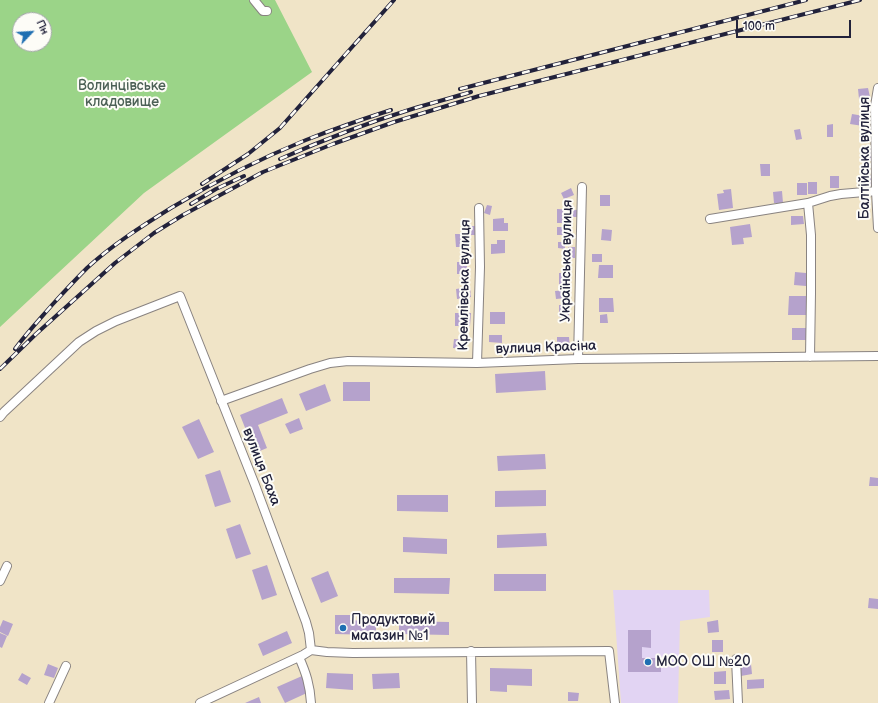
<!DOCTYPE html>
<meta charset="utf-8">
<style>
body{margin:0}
#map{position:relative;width:878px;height:703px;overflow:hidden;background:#f0e4c7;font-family:"Balsamiq Sans",sans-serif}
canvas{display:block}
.north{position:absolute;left:12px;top:12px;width:40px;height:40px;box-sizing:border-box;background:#fdfcf7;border:1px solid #a5a5ac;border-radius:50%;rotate:65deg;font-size:11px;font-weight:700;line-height:16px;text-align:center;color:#22223b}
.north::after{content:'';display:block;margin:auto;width:14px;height:18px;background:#1f6fb2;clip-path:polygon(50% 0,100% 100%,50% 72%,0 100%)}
.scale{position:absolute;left:736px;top:20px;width:115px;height:18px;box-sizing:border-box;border:2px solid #22223b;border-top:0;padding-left:5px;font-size:12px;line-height:14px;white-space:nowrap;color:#22223b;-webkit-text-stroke:3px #fdfcf7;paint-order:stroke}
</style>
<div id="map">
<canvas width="878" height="703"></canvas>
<div class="north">Пн</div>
<div class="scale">100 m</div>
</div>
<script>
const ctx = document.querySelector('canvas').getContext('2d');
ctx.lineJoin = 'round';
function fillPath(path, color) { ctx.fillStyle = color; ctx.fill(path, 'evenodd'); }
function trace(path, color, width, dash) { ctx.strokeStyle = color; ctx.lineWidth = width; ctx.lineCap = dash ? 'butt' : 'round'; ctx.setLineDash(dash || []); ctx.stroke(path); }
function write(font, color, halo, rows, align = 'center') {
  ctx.font = font + ' "Balsamiq Sans",sans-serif'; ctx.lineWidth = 4; ctx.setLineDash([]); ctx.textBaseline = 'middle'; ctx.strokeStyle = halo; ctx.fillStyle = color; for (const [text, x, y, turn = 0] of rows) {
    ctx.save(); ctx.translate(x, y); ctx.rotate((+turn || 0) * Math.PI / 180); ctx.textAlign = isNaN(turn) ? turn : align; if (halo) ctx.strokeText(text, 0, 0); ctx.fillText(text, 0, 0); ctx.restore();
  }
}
fillPath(new Path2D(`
 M613,590H709L710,617L680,621L678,703H621Z`), '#e2d4f3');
fillPath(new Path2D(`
 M0,0H275L312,72L144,193L0,327ZM20,20H44V44H20Z`), '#9bd488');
fillPath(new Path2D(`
 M868,88L870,97L859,99L858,89Z
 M852,114L864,116L863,126L850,124Z
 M864,122H869L870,136L863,137L862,127H864Z
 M833,124V137H827V125Z
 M800,129L802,139L796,140L794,130Z
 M863,149H872L873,161H864Z
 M760,164H770V176H761Z
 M861,174L871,175V186H861Z
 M830,176H839V188H830Z
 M808,182H817V194H808Z
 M797,183H807V195H797Z
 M571,188L574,195L564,199L561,193Z
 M731,189L733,208L719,210L717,194L724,193L723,190Z
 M782,191L783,203H774L773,192Z
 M600,195H610V206H600Z
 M487,205L492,206L490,215L484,213Z
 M557,209L578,210V217H563L562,223H557Z
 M791,216H803L804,224L791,225Z
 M504,218V223H508V231H493V219Z
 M750,224L752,237L743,238L744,244L732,245L730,227Z
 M470,226H475V235H470Z
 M557,227H566V235H557Z
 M602,229L612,230L611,241L601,240Z
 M455,234H465L466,247H456Z
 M497,240H505V253L491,254V244H497Z
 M558,242H565V249L558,248Z
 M568,247H575V258H568Z
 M592,254H602V262H592Z
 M457,262H467V274H457Z
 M599,265H613V278H598Z
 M795,272L806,273V286L794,285Z
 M559,273H569V286L559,285Z
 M470,287L471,297L457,299L456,289Z
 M566,290V298L556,299L555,291Z
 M789,296H806V315H788Z
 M599,298H613L614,312H599Z
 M559,305H569V318L559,317Z
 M490,312H505V324H490Z
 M455,313H471L470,326H455Z
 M607,314L608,323H600V315Z
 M792,328H808V340H792Z
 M489,335H502V343L489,342Z
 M557,337H569L570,348H557Z
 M454,339L466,340V349L453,348Z
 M545,371L546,390L496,393L495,374Z
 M343,382H370V401H343Z
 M325,384L331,401L306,411L299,394Z
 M282,398L288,413L258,425L267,448L255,453L240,415Z
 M299,418L303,429L290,434L285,424Z
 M199,419L214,452L198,459L182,427Z
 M545,454L546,469L498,471L497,456Z
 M220,470L231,502L215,507L205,475Z
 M870,477L878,478V486H869Z
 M546,490V506L495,507V491Z
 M397,495H448V512L397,511Z
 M240,524L251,554L236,559L226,529Z
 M546,533L547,546L497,548V535Z
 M403,537L447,539V554L403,552Z
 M267,565L277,595L262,600L252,570Z
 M328,571L338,596L321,603L311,578Z
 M494,574H546V591H494Z
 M394,578H450L449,594L394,593Z
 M869,598L878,599V609L868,608Z
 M335,615H350V620L366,621V618H376V635L335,634Z
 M3,620L13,624L8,636L0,632V627Z
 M718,620L719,632L708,633L707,622Z
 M399,621L449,622V635L399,634Z
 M628,630H651V648L642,647V658H661V672H628Z
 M287,631L292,643L263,656L258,644Z
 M0,633L7,636L2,648L0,647Z
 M712,640H723V652H712Z
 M48,664L58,668L54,678L44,675Z
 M751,664L752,674L741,676L740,666Z
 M490,668L532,669V686L507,685V692L490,691Z
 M726,671V684H714V672Z
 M22,673L31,678L27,685L18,680Z
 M327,673L353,674V690L326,688Z
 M399,673L400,688L373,689L372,674Z
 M302,676L309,692L285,703L277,687Z
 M764,679V688L747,689V680Z
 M729,690L730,699L715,700L714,691Z
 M568,692L579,693L578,701H568Z
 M259,697L261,703H245Z`), '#b5a2cc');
const minor = new Path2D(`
 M254,0L263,11H267
 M878,88L875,106L876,191L878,228
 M808,203L811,235V293L810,357
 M710,219L808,203L830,196L841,194L876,191
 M578,359L582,187
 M477,363L480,267L479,208
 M221,401L310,369L330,363L348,361L477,363L578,359L878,356
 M0,417L4,412L79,342L96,331L116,321L180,296L255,485L306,622L309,633L311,650
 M0,581L7,566
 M311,650L327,652L353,653L609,651L615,703
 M471,651L472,703
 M299,657C306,673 310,685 311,703
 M736,659L738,703
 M49,703L66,666
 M200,703L303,655L311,650`);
trace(minor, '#898381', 10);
trace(minor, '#fff', 8);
const rail = new Path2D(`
 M460,89L806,0
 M280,159C323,140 367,123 412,109C432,103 451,98 471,92
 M202,184L248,154L280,128L394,0
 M191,204L216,189L244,176
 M15,349C26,334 39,320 52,305C63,293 75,280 87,268C112,245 142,226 171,208C214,182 259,159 306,140C334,129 363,119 391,110
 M0,369L36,334L115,263L154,233L183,215L263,172L333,144L394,122L479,96L860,0`);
trace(rail, '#22223b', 4);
trace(rail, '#fdfcf7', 2.5, [8]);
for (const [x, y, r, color] of [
 [343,628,4,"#1f6fb2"],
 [648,662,4,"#1f6fb2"]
]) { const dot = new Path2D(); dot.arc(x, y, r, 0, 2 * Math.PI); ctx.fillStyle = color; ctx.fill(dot); trace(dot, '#fdfcf7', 1.5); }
write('14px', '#4c6056', '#fdfcf7', [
 ["Волинцівське",122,86],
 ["кладовище",122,102]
]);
write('14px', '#22223b', '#fdfcf7', [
 ["Балтійська вулиця",865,158,-90],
 ["Українська вулиця",567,261,-89],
 ["Кремлівська вулиця",465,285,-89],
 ["вулиця Красіна",546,348,-2],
 ["вулиця Баха",261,467,69]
]);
write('14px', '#22223b', '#fdfcf7', [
 ["Продуктовий",351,620],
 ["магазин №1",351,636],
 ["МОО ОШ №20",656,662]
], 'left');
</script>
